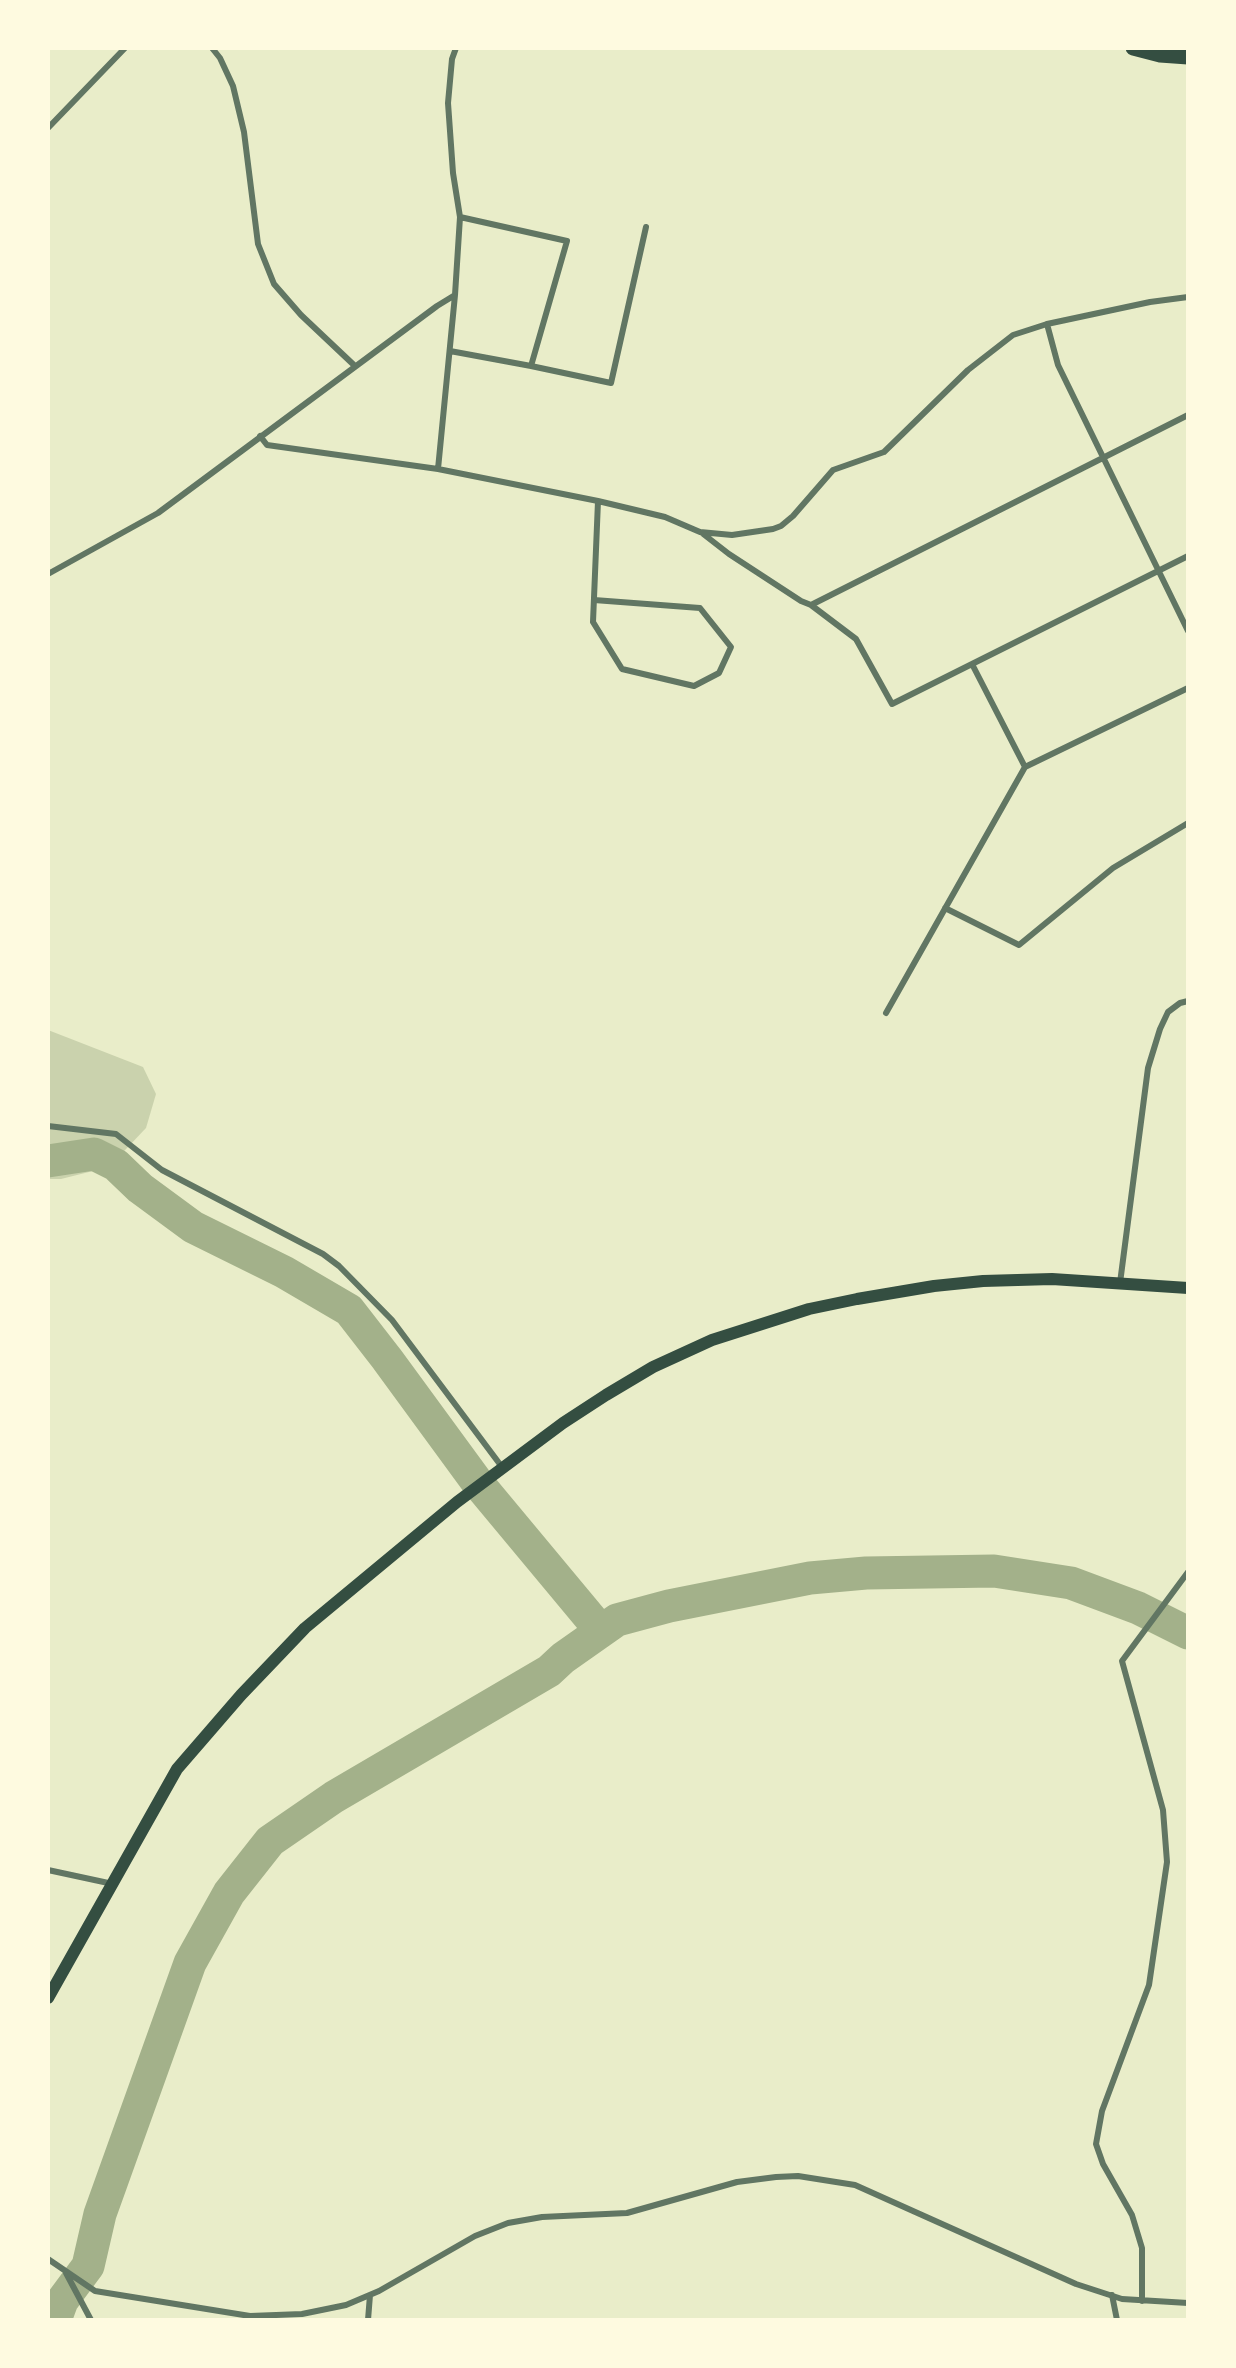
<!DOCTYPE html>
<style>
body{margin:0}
#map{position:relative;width:1236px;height:2368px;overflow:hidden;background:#e9edc9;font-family:"Varela Round",sans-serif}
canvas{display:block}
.frame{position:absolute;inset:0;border:50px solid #fefae0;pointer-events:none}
</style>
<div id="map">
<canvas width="1236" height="2368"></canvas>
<div class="frame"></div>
</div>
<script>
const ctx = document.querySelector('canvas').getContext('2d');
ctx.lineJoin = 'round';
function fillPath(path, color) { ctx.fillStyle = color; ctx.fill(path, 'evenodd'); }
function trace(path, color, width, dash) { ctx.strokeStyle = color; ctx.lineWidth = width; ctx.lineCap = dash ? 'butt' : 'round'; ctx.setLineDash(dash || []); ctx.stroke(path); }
fillPath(new Path2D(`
 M48,1030L143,1067L156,1094L146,1128L109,1167L61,1179H48Z`), '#cad2ad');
trace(new Path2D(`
 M48,1156L60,1159`), '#a3b18a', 5);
trace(new Path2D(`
 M48,1161L94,1154L116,1165L140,1188L193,1227L284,1272L349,1310L387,1359L477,1482L601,1631
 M55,2320L62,2301L88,2266L100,2214L190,1963L229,1893L270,1841L334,1797L549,1671L563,1658L617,1620L669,1606L810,1578L866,1573L994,1571L1071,1583L1138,1608L1188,1633`), '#a3b18a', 33);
trace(new Path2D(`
 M212,48L220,58L233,86L244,132L258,244L274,284L301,315L355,366
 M48,128L125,48
 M1047,324L1058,365L1188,631
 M450,351L531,366L567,241L460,217
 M531,366L611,383L646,227
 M260,436L267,445L438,469L598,501L665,517L700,532L732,535L773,529L781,526L793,516L833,470L884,452L968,370L1013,335L1047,324L1150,302L1188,297
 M438,469L455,295
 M702,533L729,554L801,601L811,605L856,639L892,704L1188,556
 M48,574L158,513L437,306L455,295L460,217L453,173L448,103L452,59L456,48
 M594,600L700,608L731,647L719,673L694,686L622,669L593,622L598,501
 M811,605L1188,415
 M972,664L1025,767
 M945,908L1019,945L1113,868L1188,823
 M886,1013L1025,767L1188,688
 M48,1126L116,1134L162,1170L323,1254L339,1266L392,1320L502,1467
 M1120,1283L1148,1068L1160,1029L1168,1012L1180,1003L1188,1001
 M48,1870L113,1884
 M48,2259L95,2291L250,2316L302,2314L346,2305L379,2291L475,2236L508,2223L542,2217L627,2213L737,2182L776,2177L798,2176L855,2185L1076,2284L1122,2299L1188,2303
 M66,2273L91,2320
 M1112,2295L1117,2320
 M1142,2301V2248L1132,2215L1103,2164L1096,2144L1102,2111L1149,1985L1167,1862L1163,1810L1122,1661L1188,1572
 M368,2320L370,2295`), '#617663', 6);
trace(new Path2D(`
 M48,1998L177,1769L241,1695L305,1628L457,1502L563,1423L606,1395L653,1367L712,1340L809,1309L857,1299L934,1286L983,1281L1052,1279L1188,1288`), '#344e41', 12);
trace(new Path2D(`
 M1133,48L1160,55L1188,57`), '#344e41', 15);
</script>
